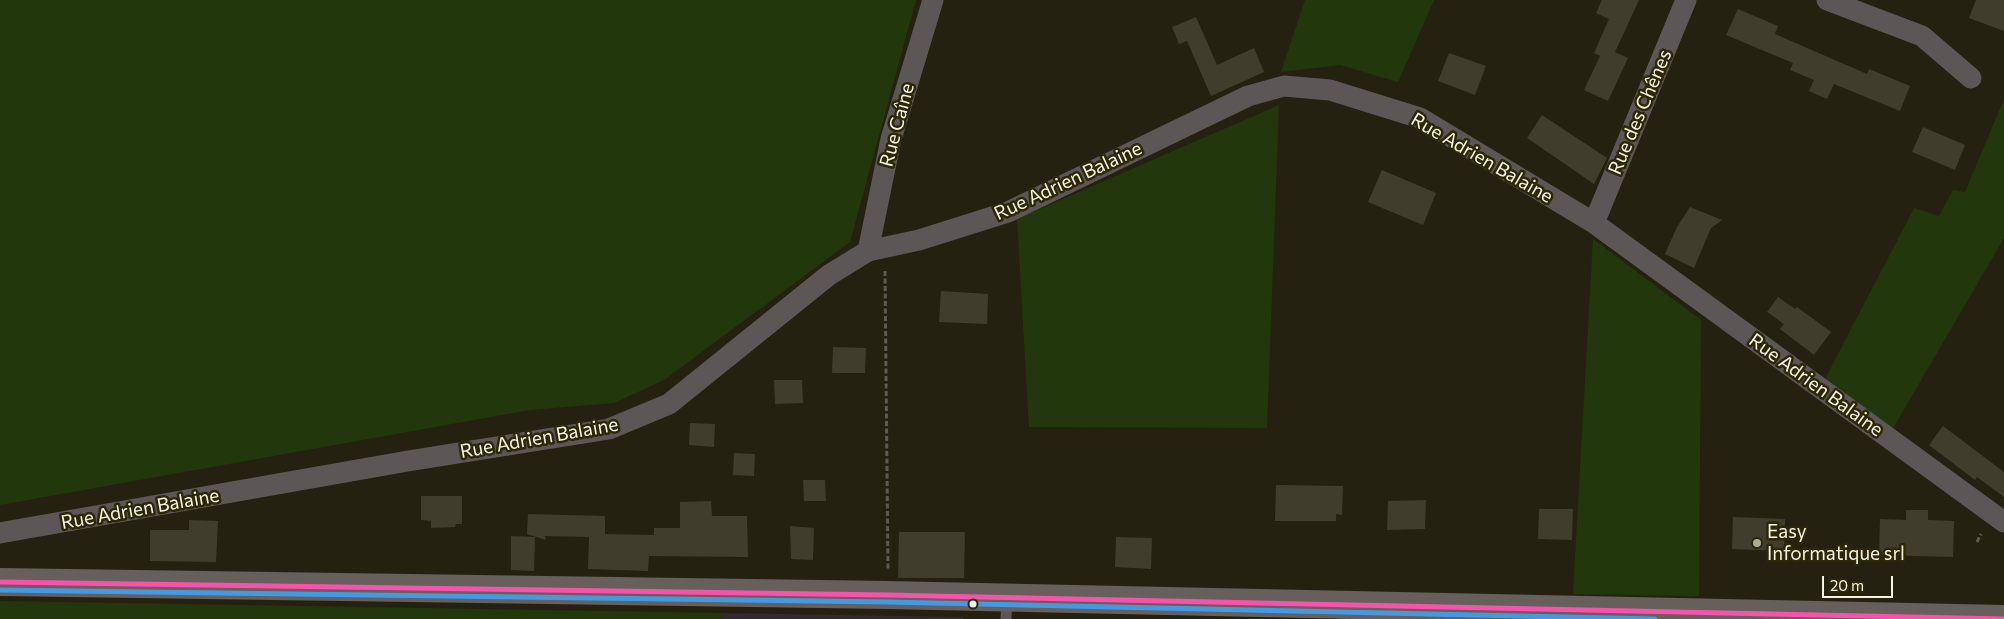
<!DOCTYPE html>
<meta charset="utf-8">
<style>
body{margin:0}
#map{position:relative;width:2004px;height:619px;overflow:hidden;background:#252110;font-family:Commissioner,sans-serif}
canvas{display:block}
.scale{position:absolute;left:1822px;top:576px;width:71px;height:22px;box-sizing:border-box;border:2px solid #f7f3e2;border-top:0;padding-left:6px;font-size:15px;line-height:18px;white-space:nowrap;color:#f7f3e2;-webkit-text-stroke:4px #2d2708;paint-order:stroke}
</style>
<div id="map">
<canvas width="2004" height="619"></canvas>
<div class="scale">20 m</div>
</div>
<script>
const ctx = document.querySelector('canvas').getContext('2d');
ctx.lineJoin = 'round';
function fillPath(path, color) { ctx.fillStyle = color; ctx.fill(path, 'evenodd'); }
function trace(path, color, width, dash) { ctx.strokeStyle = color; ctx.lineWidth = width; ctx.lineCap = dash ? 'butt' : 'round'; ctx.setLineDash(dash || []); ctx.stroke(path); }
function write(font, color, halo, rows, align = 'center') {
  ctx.font = font + ' Commissioner,sans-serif'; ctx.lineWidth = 5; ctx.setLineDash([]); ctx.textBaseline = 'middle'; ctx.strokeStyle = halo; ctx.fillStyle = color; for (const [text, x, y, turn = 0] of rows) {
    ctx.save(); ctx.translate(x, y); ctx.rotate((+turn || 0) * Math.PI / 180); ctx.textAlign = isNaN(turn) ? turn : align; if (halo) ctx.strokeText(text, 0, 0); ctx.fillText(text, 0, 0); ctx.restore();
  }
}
fillPath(new Path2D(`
 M723,613L963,617V619H722Z`), '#352830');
fillPath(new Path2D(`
 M0,0H916L850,242L664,380L614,403L530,410L0,505Z
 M1305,0H1434L1398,82L1340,65L1281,72Z
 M2004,99V238L1892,430L1825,379L1914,208L1939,216L1953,190L1965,192Z
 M1279,105L1267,428L1029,427L1017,219Z
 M1593,239L1701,320L1699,596L1573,594Z
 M0,601L723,613L722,619H0Z`), '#23370d');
fillPath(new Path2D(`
 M1602,0H1639L1615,52L1628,58L1608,101L1584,90L1600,56L1594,53L1609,19L1596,13Z
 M1976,0H2004V31L1969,18Z
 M1738,9L1778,26L1775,34L1867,74L1869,69L1910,86L1900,111L1834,84L1827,99L1809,91L1814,80L1790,70L1793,63L1726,35Z
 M1196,17L1217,65L1254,48L1264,72L1211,96L1187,41L1179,44L1172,27Z
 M1449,53L1486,66L1475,95L1438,81Z
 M1542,115L1607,158L1594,184L1527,138Z
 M1923,127L1965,145L1955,170L1912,152Z
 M1382,170L1436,193L1423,225L1368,202Z
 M1690,207L1722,220L1711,228L1694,268L1665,254L1677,227Z
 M941,291L988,294L987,324L939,322Z
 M1778,297L1795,309L1797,307L1831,332L1814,355L1780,329L1784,324L1767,312Z
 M833,347L866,348L865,373H832Z
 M774,380H802L803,403L775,404Z
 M690,423L715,424L714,447L689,445Z
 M1943,426L2004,472V497L1977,477L1975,480L1929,445Z
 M734,453L755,454L754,476L733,475Z
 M803,480H825L826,501H804Z
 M1276,485L1343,486L1342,515L1336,514V521H1275Z
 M421,496H462V524H456L455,527L431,528V521L421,520Z
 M1426,500L1425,529L1387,530L1388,501Z
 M711,501L712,516H747L748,557L649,556L648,571L588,569L589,537L545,536L546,540L527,534L528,514L605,516V534L654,535V528H680V502Z
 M1539,509H1573L1572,540L1538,539Z
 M1906,510H1928V520L1954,521L1953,557L1879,555L1880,519L1906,520Z
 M1733,517L1785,519L1784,551L1732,549Z
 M189,520L218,521L216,562L150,561V530H189Z
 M790,526L814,528L813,560L791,559Z
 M899,532H965L964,578H898Z
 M511,536L535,537L534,571L511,570Z
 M1116,537L1152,538L1151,569L1115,567Z`), '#413d2c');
trace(new Path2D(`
 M885,271L888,570
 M1977,542L1981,534`), '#5d5953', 3, [5, 2.5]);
trace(new Path2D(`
 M1006,619L1007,597`), '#5c5756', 11);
trace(new Path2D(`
 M1827,0L1922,36L1971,78
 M1594,223L1686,0
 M868,251L891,139L933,0
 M0,533L408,461L609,429L669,404L829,275L868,251L919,240L1008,212L1248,96L1284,86L1330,90L1420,118L1594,223L2004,522`), '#5c5756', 21);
trace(new Path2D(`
 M0,582L888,595L2004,619`), '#665f5c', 28);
trace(new Path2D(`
 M0,582L888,595L2004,619`), '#f653ac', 5);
trace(new Path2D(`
 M0,590L888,602L1655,619`), '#4699e1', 5);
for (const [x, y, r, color] of [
 [1757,543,5,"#aeaa98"],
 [973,604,4.5,"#f7f3e2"]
]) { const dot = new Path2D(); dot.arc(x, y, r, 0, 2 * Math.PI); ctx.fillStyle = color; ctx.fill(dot); trace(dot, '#2d2708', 2); }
write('19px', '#f7f3e2', '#2d2708', [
 ["Rue des Chênes",1640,112,-67],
 ["Rue Caîne",897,125,-75],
 ["Rue Adrien Balaine",1482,158,30],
 ["Rue Adrien Balaine",1068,181,-25],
 ["Rue Adrien Balaine",1816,385,36],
 ["Rue Adrien Balaine",539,438,-10],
 ["Rue Adrien Balaine",140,509,-10]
]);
write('19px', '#f7f3e2', '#2d2708', [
 ["Easy",1767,532],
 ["Informatique srl",1767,554]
], 'left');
</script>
